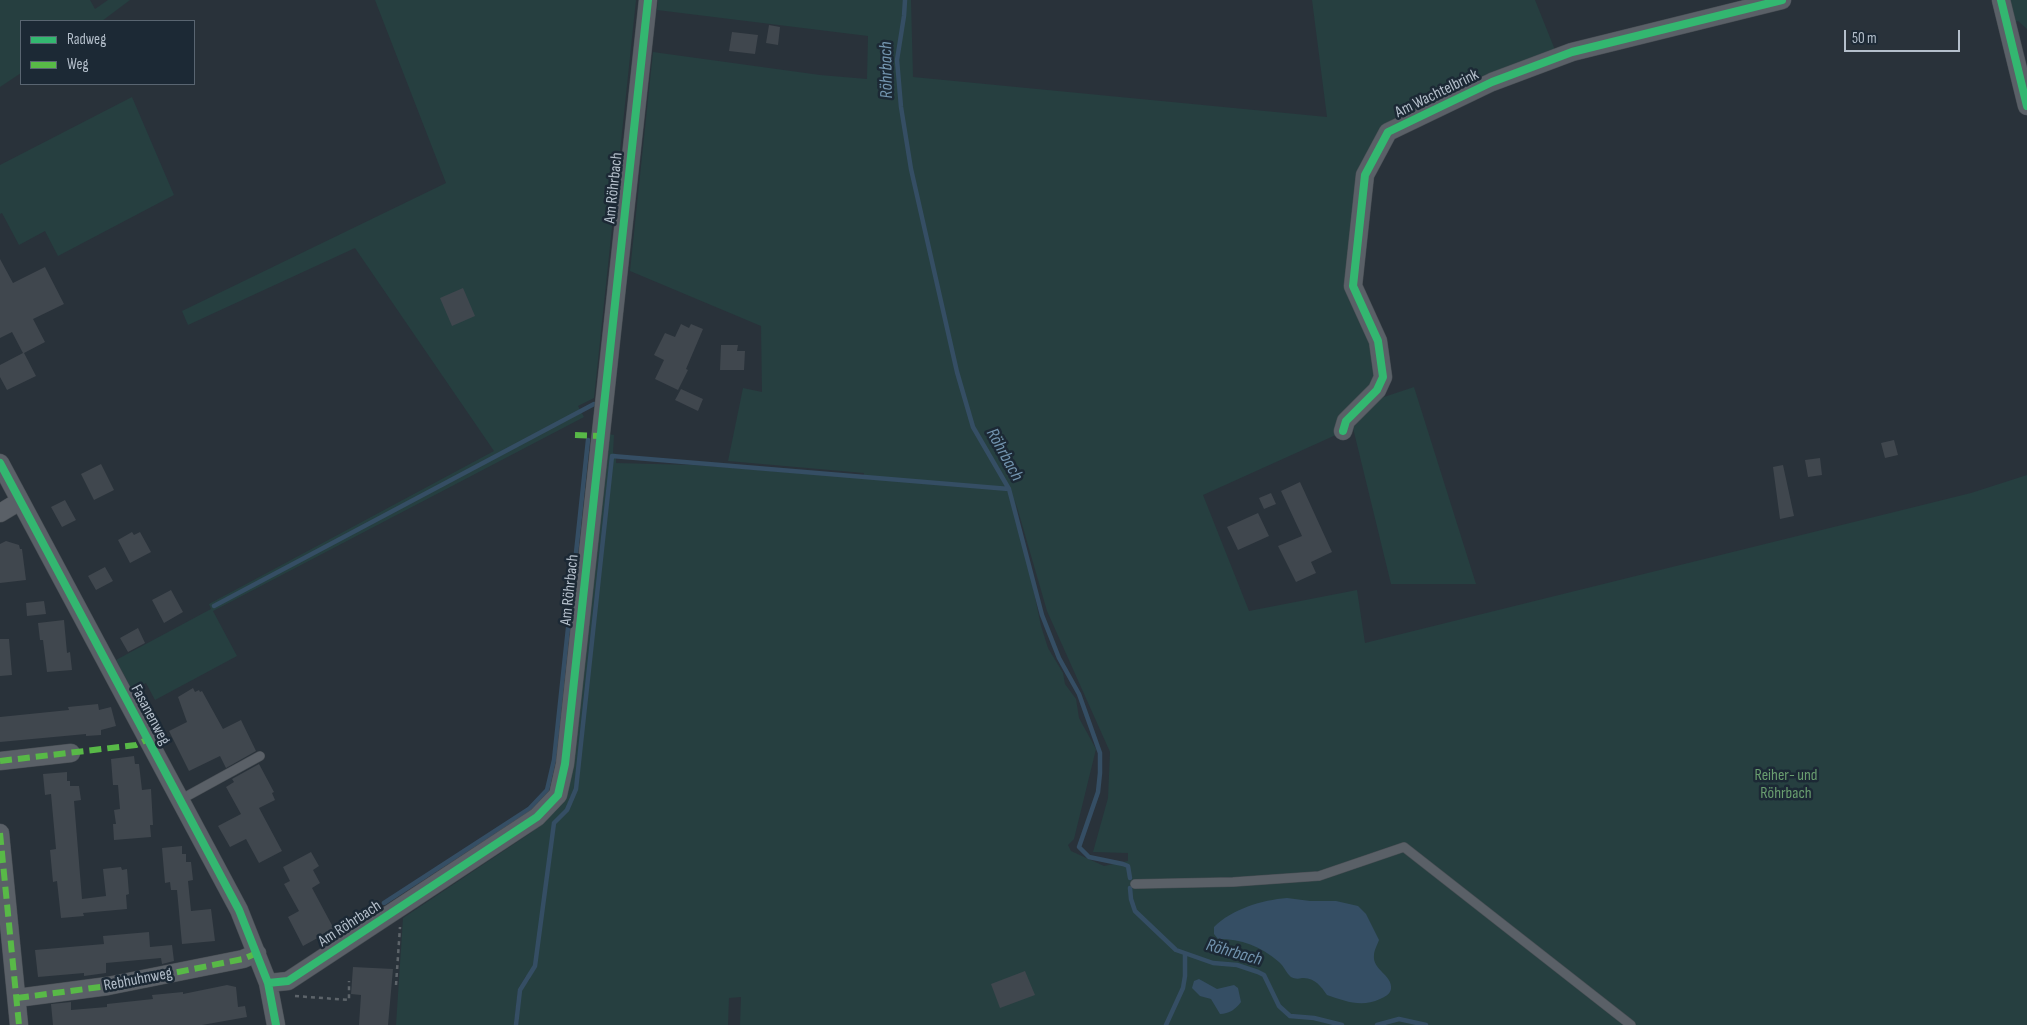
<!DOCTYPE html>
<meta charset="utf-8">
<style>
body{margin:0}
#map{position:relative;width:2027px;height:1025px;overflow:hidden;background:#29323a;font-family:"Sofia Sans Condensed",sans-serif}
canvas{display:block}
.legend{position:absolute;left:20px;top:20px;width:175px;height:65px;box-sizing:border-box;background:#1c2935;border:1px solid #596571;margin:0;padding:6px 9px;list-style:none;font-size:15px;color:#b4bfcb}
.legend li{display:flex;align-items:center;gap:10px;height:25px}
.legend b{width:25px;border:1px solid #596571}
.scale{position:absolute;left:1844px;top:30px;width:116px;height:22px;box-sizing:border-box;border:2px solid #b4bfcb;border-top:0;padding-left:6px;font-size:15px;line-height:18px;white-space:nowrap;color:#b4bfcb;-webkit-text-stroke:4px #1c2935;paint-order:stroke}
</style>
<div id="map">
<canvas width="2027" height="1025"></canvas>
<ul class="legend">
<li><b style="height:6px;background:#33b770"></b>Radweg</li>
<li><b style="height:6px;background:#58b947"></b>Weg</li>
</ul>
<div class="scale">50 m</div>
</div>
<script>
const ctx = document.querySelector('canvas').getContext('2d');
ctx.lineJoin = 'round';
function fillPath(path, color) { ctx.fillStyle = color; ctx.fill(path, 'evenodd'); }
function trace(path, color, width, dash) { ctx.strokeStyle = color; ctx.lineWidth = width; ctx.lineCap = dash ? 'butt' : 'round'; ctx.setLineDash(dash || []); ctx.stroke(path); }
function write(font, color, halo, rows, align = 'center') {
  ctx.font = font + ' "Sofia Sans Condensed",sans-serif'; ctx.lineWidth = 5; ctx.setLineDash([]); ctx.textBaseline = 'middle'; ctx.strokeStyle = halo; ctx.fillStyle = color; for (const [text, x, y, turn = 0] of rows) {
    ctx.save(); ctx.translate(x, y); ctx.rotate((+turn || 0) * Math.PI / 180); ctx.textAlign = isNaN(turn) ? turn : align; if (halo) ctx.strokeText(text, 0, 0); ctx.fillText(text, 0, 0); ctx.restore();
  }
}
fillPath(new Path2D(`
 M0,0H90L95,9L108,0H130L102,21H21V73L0,87Z
 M375,0H636L594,398L578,406L584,417L213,611L237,656L155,700L146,683L132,690L116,660L211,609L209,604L494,451L355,248L188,325L182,311L446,183Z
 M658,0H911L913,77L1327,117L1312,0H1535L1555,50L1488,76L1432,100L1384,126L1347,287L1373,341L1378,375L1338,434L1203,495L1249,611L1357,590L1365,643L1971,493L2027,475V1025H740L741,997L729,998L728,1025H518L521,990L530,979L526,976L518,989L514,1025H396L403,918L532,832L564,798L608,434L614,435L613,453L616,454V463L694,465L864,478V473L728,461L743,388L762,392L761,326L630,271L653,52L820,75L867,79L868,36L657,10ZM1015,500L1047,611L1110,752L1108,798L1093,852L1128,853V861L1104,866L1071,851L1068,845L1074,839L1096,749L1079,718L1076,699L1065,684L1063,673L1048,648L1041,626Z
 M2009,0H2027V29L2018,21L2013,23Z
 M132,97L174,195L58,256L45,231L19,245L2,213L0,214V165Z
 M1414,387L1476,584H1391L1353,428L1375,400Z`), '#263f40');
fillPath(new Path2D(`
 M1287,898L1310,901H1336L1358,906L1366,914L1379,940C1377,945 1374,951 1374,955C1372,970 1393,975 1391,989C1390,995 1384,997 1380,999C1361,1008 1345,1001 1327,995C1321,986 1314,977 1302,978C1298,979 1295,979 1291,977C1286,973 1284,966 1279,962C1261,946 1241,939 1218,939L1214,934V927C1232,909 1262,900 1287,898Z
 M1199,979L1217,989L1234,985L1238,988L1241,1002C1236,1009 1229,1014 1220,1014L1211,999L1200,996L1192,988L1194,981Z`), '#354e64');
trace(new Path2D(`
 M905,0L904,16L897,60L901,107L911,169L957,372L973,427L1009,489L1042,615L1059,658L1079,694L1100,753V773L1098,792L1079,847L1089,857L1123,864L1128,866L1130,878
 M214,606L594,404
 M1130,888L1131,899L1135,911L1176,950L1213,963L1237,965L1258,972L1264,975L1279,1006L1290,1016L1314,1018L1342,1025
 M384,903L529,809L547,790L554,760L588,440
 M516,1025L520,990L535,966L554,823L567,810L576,789L612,456L1009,489
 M1166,1025L1183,988L1185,976V954
 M1377,1025L1399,1019L1426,1025`), '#354e64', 4.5);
fillPath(new Path2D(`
 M769,25L780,27L778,45L766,43Z
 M732,32L758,35L755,54L729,51Z
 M0,259L13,283L45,267L64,304L33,319L45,342L24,353L36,376L7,390L0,377V365L23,353L12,332L0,338Z
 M463,288L475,316L452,326L440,298Z
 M681,324L689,328L691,324L703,329L686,369L688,370L678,390L655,379L664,360L654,355L665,333L675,337Z
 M721,345H738L737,351H745L744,370H720Z
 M681,389L703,399L698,411L675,400Z
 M1894,440L1898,455L1885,458L1881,443Z
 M1820,458L1822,475L1808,477L1805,460Z
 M101,464L114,490L94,500L81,474Z
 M1783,465L1794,516L1780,519L1773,467Z
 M1300,482L1332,552L1311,562L1316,573L1296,582L1278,546L1302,536L1281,491Z
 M1271,493L1276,504L1264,509L1259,498Z
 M65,500L76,520L62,527L51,507Z
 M1258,513L1269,536L1238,550L1227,527Z
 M132,532L134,535L140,532L151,552L130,563L118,540Z
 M6,541L19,545L20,549H22L26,580L0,583V544Z
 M105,567L113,581L96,590L88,576Z
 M171,590L183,612L164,623L152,600Z
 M44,601L46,614L27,616L26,603Z
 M64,620L67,653L70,652L72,670L47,672L43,640H40L38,623Z
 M138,628L145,643L128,652L120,638Z
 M0,639H9L12,675L0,676Z
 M193,688L195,692L199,690L200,692L202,691L223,729L241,720L256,751L226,768L220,756L189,771L169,731L187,722L178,697Z
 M98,704L99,710L111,707L116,726L101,730V735L86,736V734L0,742V717L69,710L68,707Z
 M134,756L135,764H139L142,790L151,789L153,825H150L151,837L114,840L113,824H116L114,810L120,809L118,785H113L111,759Z
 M259,764L274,792L272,793L275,800L259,808L282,851L259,863L246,839L230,847L218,826L241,814L226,787L234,782L232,779Z
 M67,772V781H70V786H79L81,800L74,801L82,899L106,896L103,869L121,867L122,870L127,869L129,894L126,895L127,909L83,913L84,916L61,918L57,881L53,882L50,850L56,849L51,794L45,795L43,774Z
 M182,846V854H186V862H191L193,880L188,881L191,911L211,909L215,941L182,944L177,890H171L170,882L165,883L162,848Z
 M311,852L319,866L313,870L320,883L312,888L334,929L303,946L288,917L299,911L284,884L290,881L283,867Z
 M149,932L150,947L172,945L174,961L162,964L161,958L106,963V973L84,976V973L38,977L35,950L104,944L103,936Z
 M353,967L393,969L388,1025H359L361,995L351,994Z
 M1025,971L1035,995L1000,1008L991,984Z
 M227,985L236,987L238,1007L245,1006L247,1017L202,1025H53L51,1004L71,1002V1010L107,1007V1004L153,999L152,995L183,992V994Z`), '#40474e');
const service = new Path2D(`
 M180,800L260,756
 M1135,884L1233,882L1319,876L1404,847L1631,1025`);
const minor = new Path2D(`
 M2001,0L2027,106
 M1343,431L1346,421L1377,390L1383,377L1378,341L1353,286L1365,175L1388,132L1492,82L1572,52L1782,0
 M0,463L239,910L268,983L276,1025
 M0,513L20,501
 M0,761L71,753
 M0,833L19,1025
 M268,983L288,981L537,817L558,795L565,764L648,0
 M17,998L108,986L243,959L257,953`);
trace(service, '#484e54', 10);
trace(minor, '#484e54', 19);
trace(new Path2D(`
 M396,985L400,927
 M295,996L349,1000V981`), '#5d646a', 2.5, [4, 4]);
trace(service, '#5a6067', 9);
trace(minor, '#5a6067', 18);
trace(new Path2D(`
 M575,435L601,436
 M0,761L136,745L148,739
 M0,833L19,1025
 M17,998L108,986L243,959L257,953`), '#58b947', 6, [12, 6]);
trace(new Path2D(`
 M2001,0L2027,106
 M1343,431L1346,421L1377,390L1383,377L1378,341L1353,286L1365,175L1388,132L1492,82L1572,52L1782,0
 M0,463L239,910L268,983L276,1025
 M268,983L288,981L537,817L558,795L565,764L648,0`), '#33b770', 8);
write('16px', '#b4bfcb', '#1c2935', [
 ["Am Wachtelbrink",1437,94,-26],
 ["Am Röhrbach",614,188,-84],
 ["Am Röhrbach",570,590,-84],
 ["Fasanenweg",150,715,62],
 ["Am Röhrbach",350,924,-33],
 ["Rebhuhnweg",138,980,-11]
]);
write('16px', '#699d6f', '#1c2935', [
 ["Reiher- und",1786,776],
 ["Röhrbach",1786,794]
]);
write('italic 18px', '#7294af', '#1c2935', [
 ["Röhrbach",887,70,-91],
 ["Röhrbach",1004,455,61],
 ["Röhrbach",1234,953,16]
]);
</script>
